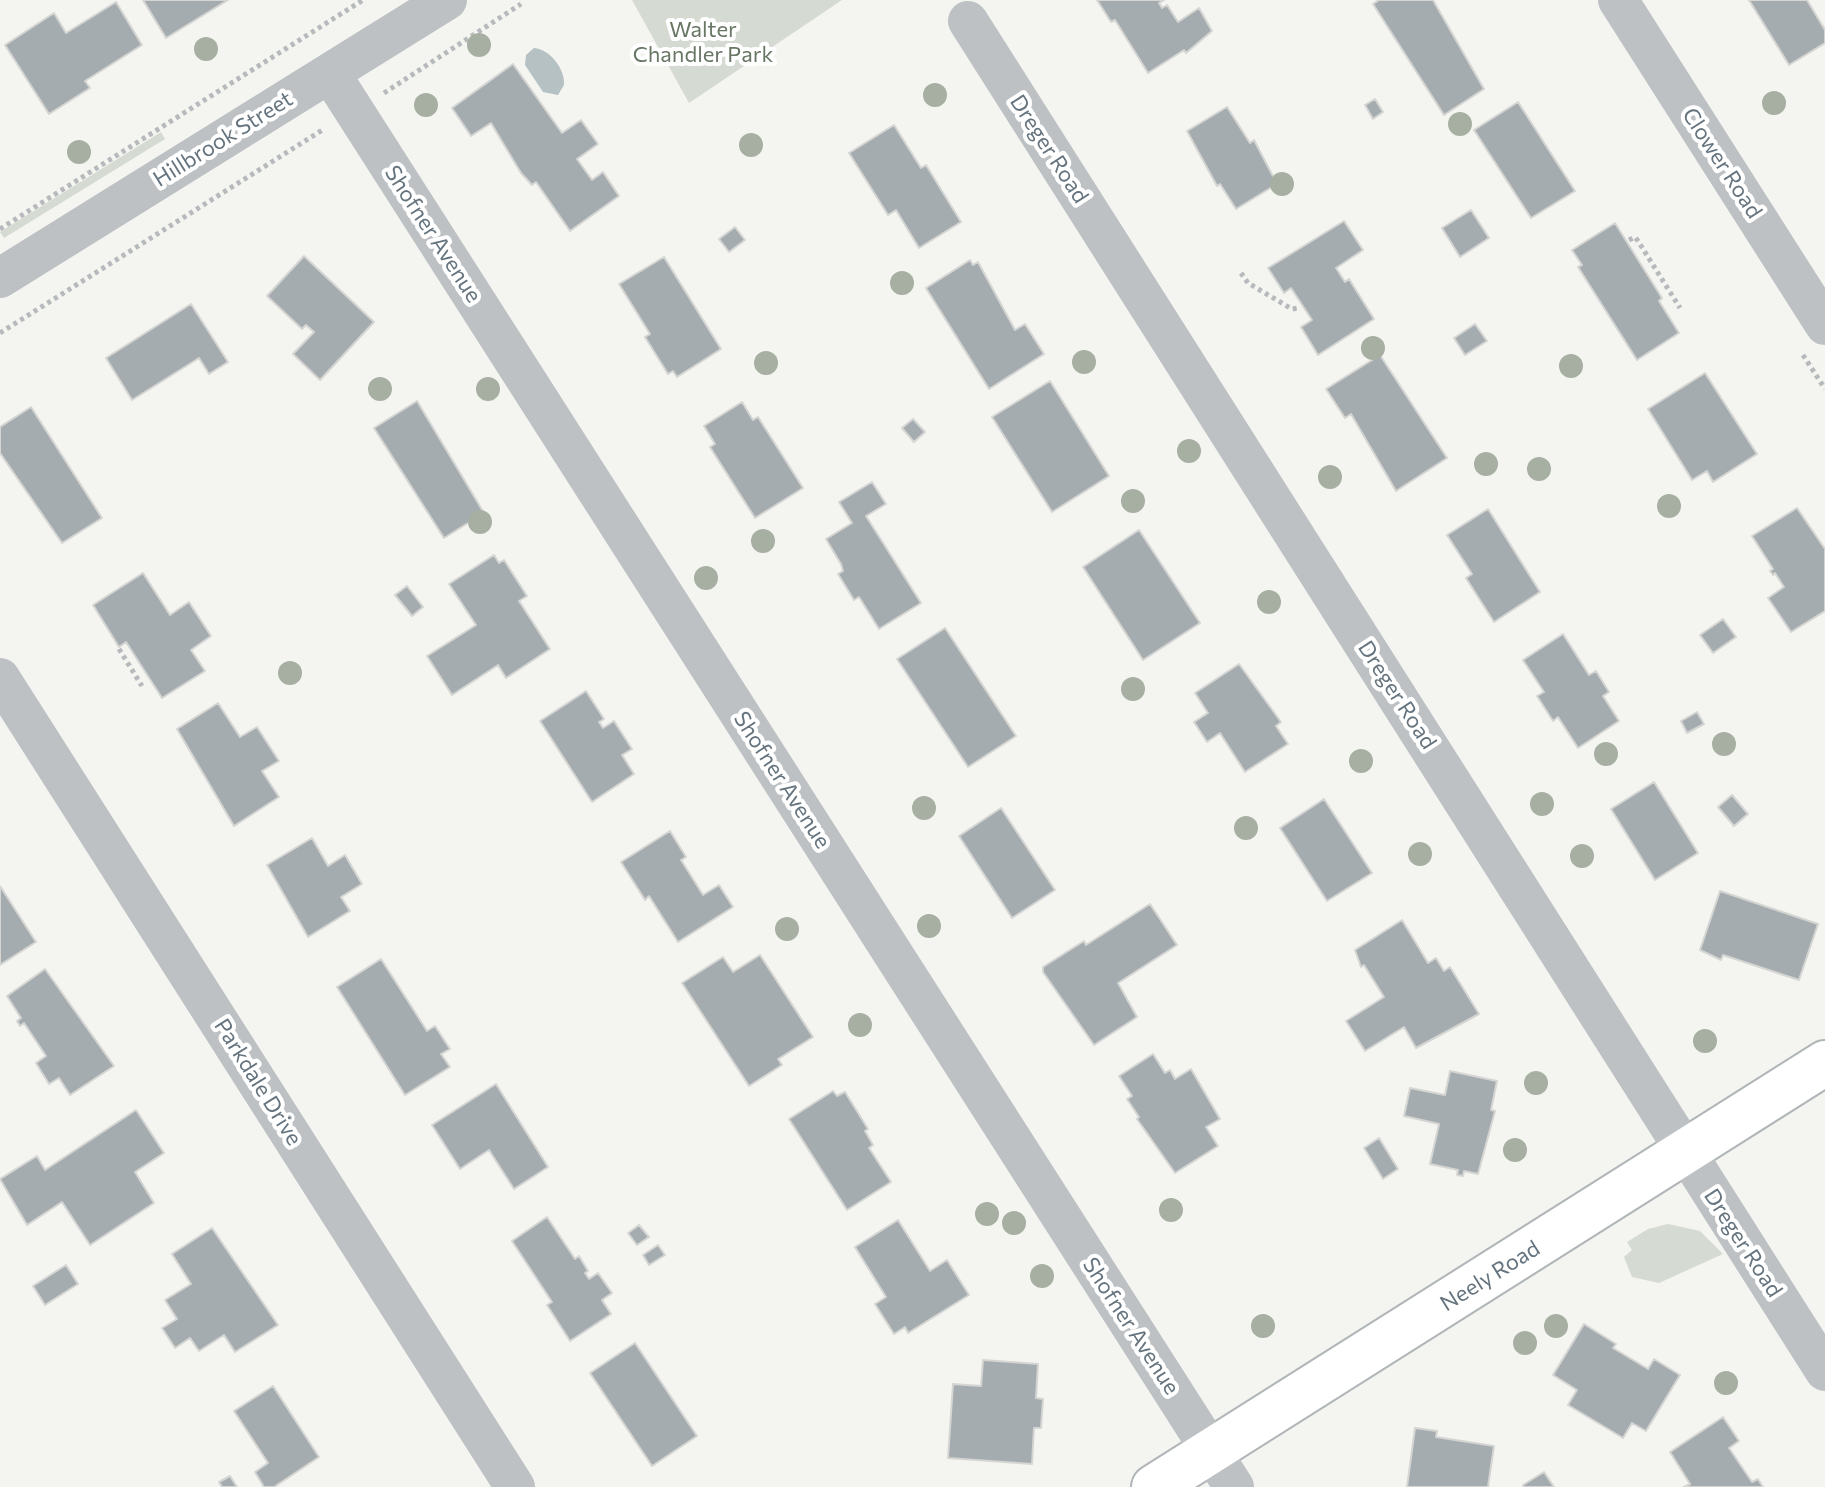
<!DOCTYPE html>
<style>
body{margin:0}
canvas{display:block;background:#f4f4f0}
</style>
<canvas width="1825" height="1487"></canvas>
<script>
const ctx = document.querySelector('canvas').getContext('2d');
ctx.lineJoin = 'round';
function fillPath(path, color) { ctx.fillStyle = color; ctx.fill(path, 'evenodd'); }
function trace(path, color, width, dash) { ctx.strokeStyle = color; ctx.lineWidth = width; ctx.lineCap = dash ? 'butt' : 'round'; ctx.setLineDash(dash || []); ctx.stroke(path); }
function write(font, color, halo, rows, align = 'center') {
  ctx.font = font + ' Commissioner,sans-serif'; ctx.lineWidth = 8; ctx.setLineDash([]); ctx.textBaseline = 'middle'; ctx.strokeStyle = halo; ctx.fillStyle = color; for (const [text, x, y, turn = 0] of rows) {
    ctx.save(); ctx.translate(x, y); ctx.rotate((+turn || 0) * Math.PI / 180); ctx.textAlign = isNaN(turn) ? turn : align; if (halo) ctx.strokeText(text, 0, 0); ctx.fillText(text, 0, 0); ctx.restore();
  }
}
fillPath(new Path2D(`
 M632,0H842L689,103Z
 M161,132L165,139L4,238L0,232Z
 M1668,1224L1700,1231L1723,1254L1659,1283L1632,1277L1624,1257L1632,1250L1627,1242L1648,1229Z`), '#d5dad2');
fillPath(new Path2D(`
 M534,48C550,49 565,69 564,85L558,95L543,92L525,65L526,55Z`), '#b6c1c4');
const building = new Path2D(`
 M143,0H228L166,38Z
 M1097,0H1164L1159,3L1162,8L1167,5L1178,22L1199,8L1212,31L1186,53L1184,50L1148,73L1115,20L1111,22Z
 M1379,0H1433L1484,89L1444,115L1373,4Z
 M1749,0H1807L1825,30V43L1789,65Z
 M116,2L142,45L85,81L90,88L49,114L5,45L54,13L66,33Z
 M513,64L562,133L581,120L598,144L577,159L592,180L603,172L619,196L570,231L536,182L532,185L521,173L491,123L471,136L452,108Z
 M1375,99L1383,112L1373,119L1365,105Z
 M1518,102L1575,191L1531,218L1474,130Z
 M1227,107L1250,143L1254,140L1277,184L1236,209L1220,184L1217,186L1187,131Z
 M894,125L921,168L926,165L961,222L919,248L896,210L888,215L849,153Z
 M1471,210L1489,238L1460,257L1442,228Z
 M1344,221L1363,250L1336,268L1345,282L1349,279L1374,319L1318,355L1301,327L1312,320L1291,288L1284,293L1268,268Z
 M1615,223L1662,298L1659,301L1679,333L1637,360L1578,267L1582,265L1572,250Z
 M735,227L745,240L729,252L719,239Z
 M304,256L374,322L320,380L293,354L314,332L306,325L302,329L267,296Z
 M664,257L721,349L677,377L673,371L668,374L645,337L650,334L619,284Z
 M970,260L973,265L978,262L1015,330L1025,324L1044,354L989,389L926,288Z
 M191,304L228,362L209,374L199,358L132,400L106,358Z
 M1475,324L1487,341L1465,355L1454,338Z
 M1380,355L1447,458L1396,491L1351,414L1345,418L1326,389Z
 M1705,373L1757,454L1713,482L1707,471L1692,480L1648,409Z
 M1050,381L1109,476L1052,512L992,417Z
 M417,401L484,513L444,538L374,428Z
 M742,402L753,420L758,417L803,488L755,518L710,447L715,444L704,426Z
 M31,407L102,518L62,543L0,453V427Z
 M913,419L925,432L914,442L902,428Z
 M872,482L886,504L866,516L921,603L879,629L859,597L854,600L838,574L843,571L841,564L826,539L852,523L839,502Z
 M1797,508L1825,549V611L1791,632L1768,598L1784,587L1775,573L1773,575L1770,571L1773,569L1752,536Z
 M1488,509L1540,592L1494,622L1466,578L1472,574L1447,535Z
 M1139,530L1200,623L1143,660L1083,567Z
 M494,555L499,563L504,560L527,596L519,601L550,649L506,678L498,665L452,695L427,656L476,625L449,584Z
 M143,573L170,615L189,602L211,636L191,650L205,671L162,698L126,642L119,647L93,605Z
 M407,586L423,607L412,616L395,595Z
 M1723,619L1736,637L1713,653L1700,635Z
 M945,628L1016,736L968,767L897,659Z
 M1563,634L1589,675L1596,671L1609,692L1603,696L1619,721L1578,748L1558,717L1553,721L1537,696L1544,692L1523,660Z
 M1239,664L1281,722L1276,726L1288,744L1245,772L1220,733L1207,742L1194,722L1208,713L1195,693Z
 M586,691L604,719L599,722L603,728L614,721L632,749L622,755L634,774L592,802L540,721Z
 M218,703L240,737L257,727L279,761L262,771L279,797L234,826L177,729Z
 M1697,712L1704,724L1687,733L1681,721Z
 M1654,782L1698,853L1655,880L1611,809Z
 M1732,795L1748,814L1734,826L1718,807Z
 M1324,799L1372,873L1327,901L1280,828Z
 M1001,808L1055,890L1012,918L959,836Z
 M670,831L686,857L681,860L703,895L719,885L733,907L678,942L649,896L645,900L621,862Z
 M312,838L328,866L345,855L362,884L341,897L350,911L308,937L267,865Z
 M0,886L36,942L0,965Z
 M1720,891L1818,924L1799,980L1723,955L1721,960L1700,950Z
 M1150,904L1177,945L1118,983L1137,1017L1094,1045L1043,972V967L1084,941L1086,945Z
 M1402,920L1428,963L1436,958L1444,971L1450,967L1479,1014L1416,1048L1404,1027L1365,1051L1346,1021L1384,997L1364,965L1361,967L1355,950Z
 M760,955L813,1037L778,1059L782,1065L749,1086L682,983L723,957L733,972Z
 M381,959L427,1031L435,1026L450,1049L441,1054L450,1067L405,1095L337,987Z
 M45,969L114,1066L70,1095L59,1078L49,1084L36,1063L46,1056L24,1023L20,1026L17,1021L21,1018L7,996Z
 M1153,1054L1165,1073L1170,1070L1175,1079L1191,1069L1220,1119L1206,1127L1218,1146L1175,1173L1137,1119L1139,1117L1127,1099L1132,1096L1119,1076Z
 M1450,1071L1497,1081L1491,1110L1495,1111L1478,1174L1464,1171L1463,1176L1457,1175L1458,1170L1430,1164L1439,1124L1404,1116L1410,1088L1445,1095Z
 M496,1084L548,1167L514,1189L489,1150L460,1169L432,1125Z
 M833,1091L837,1096L845,1092L868,1129L865,1131L873,1145L869,1148L891,1182L847,1210L789,1119Z
 M136,1110L164,1153L135,1172L154,1203L90,1245L62,1202L27,1225L0,1179L37,1156L45,1170Z
 M1379,1138L1398,1169L1383,1179L1364,1148Z
 M547,1217L575,1259L579,1256L588,1271L585,1273L589,1279L598,1273L612,1293L602,1300L611,1314L570,1341L547,1305L552,1302L512,1241Z
 M898,1220L930,1271L947,1260L969,1295L908,1333L905,1327L894,1334L875,1304L886,1297L855,1247Z
 M639,1225L649,1237L637,1245L628,1233Z
 M212,1228L278,1325L235,1352L224,1335L199,1351L190,1338L175,1348L162,1328L177,1319L165,1300L191,1284L172,1254Z
 M658,1245L665,1255L649,1265L643,1255Z
 M66,1265L78,1284L45,1305L33,1286Z
 M1584,1324L1616,1344L1613,1348L1648,1369L1654,1359L1680,1375L1646,1431L1632,1423L1623,1438L1568,1405L1577,1390L1553,1375Z
 M635,1343L697,1436L652,1466L590,1373Z
 M983,1360L1038,1364L1036,1398L1043,1399L1041,1428H1034L1032,1464L948,1458L953,1384L981,1386Z
 M273,1386L319,1457L274,1487H264L255,1472L268,1463L234,1411Z
 M1723,1417L1739,1441L1729,1448L1752,1482L1758,1479L1763,1487H1684L1690,1484L1670,1452Z
 M1415,1428L1437,1431L1436,1437L1494,1446L1488,1487H1407Z
 M1544,1472L1554,1487H1524L1523,1485Z
 M230,1476L237,1487H222L219,1482Z`);
fillPath(building, '#a4acb0');
trace(building, '#d5d5d3', 2);
const secondary = new Path2D(`
 M1154,1487L1825,1063`);
trace(secondary, '#b0b5b8', 48);
trace(new Path2D(`
 M384,93L521,4
 M0,229L363,0
 M1629,240L1635,237L1638,241L1680,308
 M1241,273L1248,283L1292,309L1299,308
 M0,333L324,129
 M1803,355L1825,389
 M119,649L142,686`), '#b7babc', 5, [4, 4]);
trace(new Path2D(`
 M1618,0L1825,325
 M968,21L1825,1371
 M330,73L1234,1487
 M0,278L447,0
 M0,678L515,1487`), '#bdc1c4', 40);
trace(secondary, '#fff', 44);
ctx.fillStyle = '#a7afa3';
for (const [x, y] of [
 [479,45],
 [206,49],
 [935,95],
 [1774,103],
 [426,105],
 [1460,124],
 [751,145],
 [79,152],
 [1282,184],
 [902,283],
 [1373,348],
 [1084,362],
 [766,363],
 [1571,366],
 [380,389],
 [488,389],
 [1189,451],
 [1486,464],
 [1539,469],
 [1330,477],
 [1133,501],
 [1669,506],
 [480,522],
 [763,541],
 [706,578],
 [1269,602],
 [290,673],
 [1133,689],
 [1724,744],
 [1606,754],
 [1361,761],
 [1542,804],
 [924,808],
 [1246,828],
 [1420,854],
 [1582,856],
 [929,926],
 [787,929],
 [860,1025],
 [1705,1041],
 [1536,1083],
 [1515,1150],
 [1171,1210],
 [987,1214],
 [1014,1223],
 [1042,1276],
 [1263,1326],
 [1556,1326],
 [1525,1343],
 [1726,1383]
]) { ctx.beginPath(); ctx.arc(x, y, 12, 0, 2 * Math.PI); ctx.fill(); }
write('22px', '#687664', '#fff', [
 ["Walter",703,30],
 ["Chandler Park",703,55]
]);
write('22px', '#65747e', '#fff', [
 ["Hillbrook Street",223,139,-32],
 ["Dreger Road",1049,149,57],
 ["Clower Road",1722,163,57],
 ["Shofner Avenue",433,234,57],
 ["Dreger Road",1397,695,57],
 ["Shofner Avenue",782,780,57],
 ["Parkdale Drive",258,1082,58],
 ["Dreger Road",1743,1243,57],
 ["Neely Road",1490,1276,-32],
 ["Shofner Avenue",1131,1326,57]
]);
</script>
